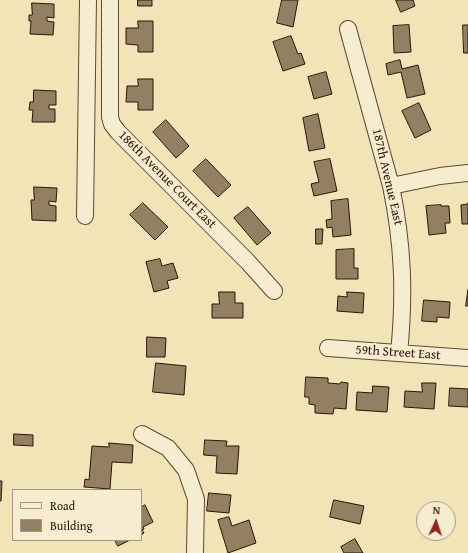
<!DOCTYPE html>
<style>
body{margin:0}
#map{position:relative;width:468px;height:553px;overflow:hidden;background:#f1e4b6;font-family:"Gentium Book Plus",serif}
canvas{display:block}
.legend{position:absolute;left:12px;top:489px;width:130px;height:52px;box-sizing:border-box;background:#f6edd0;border:1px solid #a69681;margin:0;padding:5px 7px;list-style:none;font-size:12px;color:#2d130a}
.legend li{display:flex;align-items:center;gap:8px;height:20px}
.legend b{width:20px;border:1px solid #a69681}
.north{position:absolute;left:416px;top:501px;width:40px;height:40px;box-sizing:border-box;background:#f6edd0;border:1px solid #a69681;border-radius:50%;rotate:3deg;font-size:11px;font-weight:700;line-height:16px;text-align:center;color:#2d130a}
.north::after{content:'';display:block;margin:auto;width:14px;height:18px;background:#8f2418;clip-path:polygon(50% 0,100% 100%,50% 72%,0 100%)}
</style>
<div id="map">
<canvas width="468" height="553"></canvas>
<ul class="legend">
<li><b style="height:5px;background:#f6edd0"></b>Road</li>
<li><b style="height:11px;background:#938063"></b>Building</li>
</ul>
<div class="north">N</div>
</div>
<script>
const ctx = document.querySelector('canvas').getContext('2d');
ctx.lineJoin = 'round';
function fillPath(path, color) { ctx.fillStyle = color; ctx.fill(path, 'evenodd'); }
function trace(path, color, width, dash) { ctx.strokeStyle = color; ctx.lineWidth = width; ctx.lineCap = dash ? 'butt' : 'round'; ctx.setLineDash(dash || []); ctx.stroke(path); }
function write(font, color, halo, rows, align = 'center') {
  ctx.font = font + ' "Gentium Book Plus",serif'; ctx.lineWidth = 4; ctx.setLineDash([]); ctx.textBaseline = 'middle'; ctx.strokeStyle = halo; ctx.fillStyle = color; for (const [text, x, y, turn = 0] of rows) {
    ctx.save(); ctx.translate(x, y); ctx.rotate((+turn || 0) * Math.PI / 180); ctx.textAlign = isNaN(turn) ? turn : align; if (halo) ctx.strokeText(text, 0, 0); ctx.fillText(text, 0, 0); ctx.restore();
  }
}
const building = new Path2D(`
 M138,0H152V6H138Z
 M282,0H298L293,27L277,23Z
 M396,0H413L415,6L401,12Z
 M32,3L54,4V18L47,17V21L54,22L53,35L30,34L31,21H29V15H32Z
 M138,21H153V52H138V45L126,44V28H138Z
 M409,25L411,52L394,53L393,26Z
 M463,25H468V53H464Z
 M291,36L298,54L301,53L305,64L283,71L273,42Z
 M400,60L402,69L418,65L425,94L407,98L401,72L388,75L386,64Z
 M326,72L332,94L314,99L308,77Z
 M138,79H153V110H138V102H126L127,86H138Z
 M34,90L56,91V105H49V109H55V122H32L33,110H29L30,102H33Z
 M419,103L431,130L415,138L402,111Z
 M318,114L325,148L309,151L303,118Z
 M166,120L189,146L176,158L153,132Z
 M206,159L231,185L218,197L193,171Z
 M330,159L337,191L314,196L311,184L319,182L314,162Z
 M34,187L57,188L56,202L49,201V205L56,206V221L32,220L31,200H34Z
 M348,199L351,235L333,237L332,227L327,228L326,220L332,219L331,201Z
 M143,203L168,227L155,240L130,215Z
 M468,203V224H462L461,205L468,204Z
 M441,205V206H449L450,223H445L446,233L429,235L426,206Z
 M248,207L271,233L257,245L234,218Z
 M316,229H323L322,244H316Z
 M354,249V268H358V279H336V250Z
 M160,259L162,266L173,263L178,278L167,281L169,288L154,292L146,262Z
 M468,290V306H466Z
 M219,292H235V303H243V318H212V304H219Z
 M347,292L364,293L363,313L337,311L338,296L347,297Z
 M424,300L450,302L449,318L437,317V322L422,321Z
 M147,337L166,338L165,357H147Z
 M156,363L186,366L184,395L153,392Z
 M306,377L328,378V383L340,384L341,382L348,383L346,409L334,408L333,414L315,413V405L309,404V397H305Z
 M422,383H436L434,409L404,407L405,391L422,392Z
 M373,386L389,387L387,412L356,410L357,392L372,393Z
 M450,388L468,389V407L449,406Z
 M14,434L33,435V446L14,445Z
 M205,440L227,441L226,446H239L237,474L216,473L217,456L204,455Z
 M109,443L133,445L132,463L112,462L110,489L84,487L85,479L89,480L92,446L109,447Z
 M0,481H2L1,501H0Z
 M209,493L231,495L229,513L207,511Z
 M334,500L364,506L360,524L330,517Z
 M145,505L153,522L143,527L144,529L142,530L144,533L141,535V508Z
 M229,517L232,526L249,520L256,543L228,553L218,520Z
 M355,539L363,553H344L341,547Z
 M115,540H130L118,546Z`);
fillPath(building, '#938063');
trace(building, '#2d130a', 1);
const minor = new Path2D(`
 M110,0V117L112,124L118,132L248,262L274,291
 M348,29L391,186C403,244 405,294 399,353
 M391,186L440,176L468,173
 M85,216L88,0
 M328,348L468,358
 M142,434L168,448L186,470L196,499L195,553`);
trace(minor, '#5e4735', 18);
trace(minor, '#f6edd0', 16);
write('13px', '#2d130a', '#f6edd0', [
 ["187th Avenue East",387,177,77],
 ["186th Avenue Court East",167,180,45],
 ["59th Street East",398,353,4]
]);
</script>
